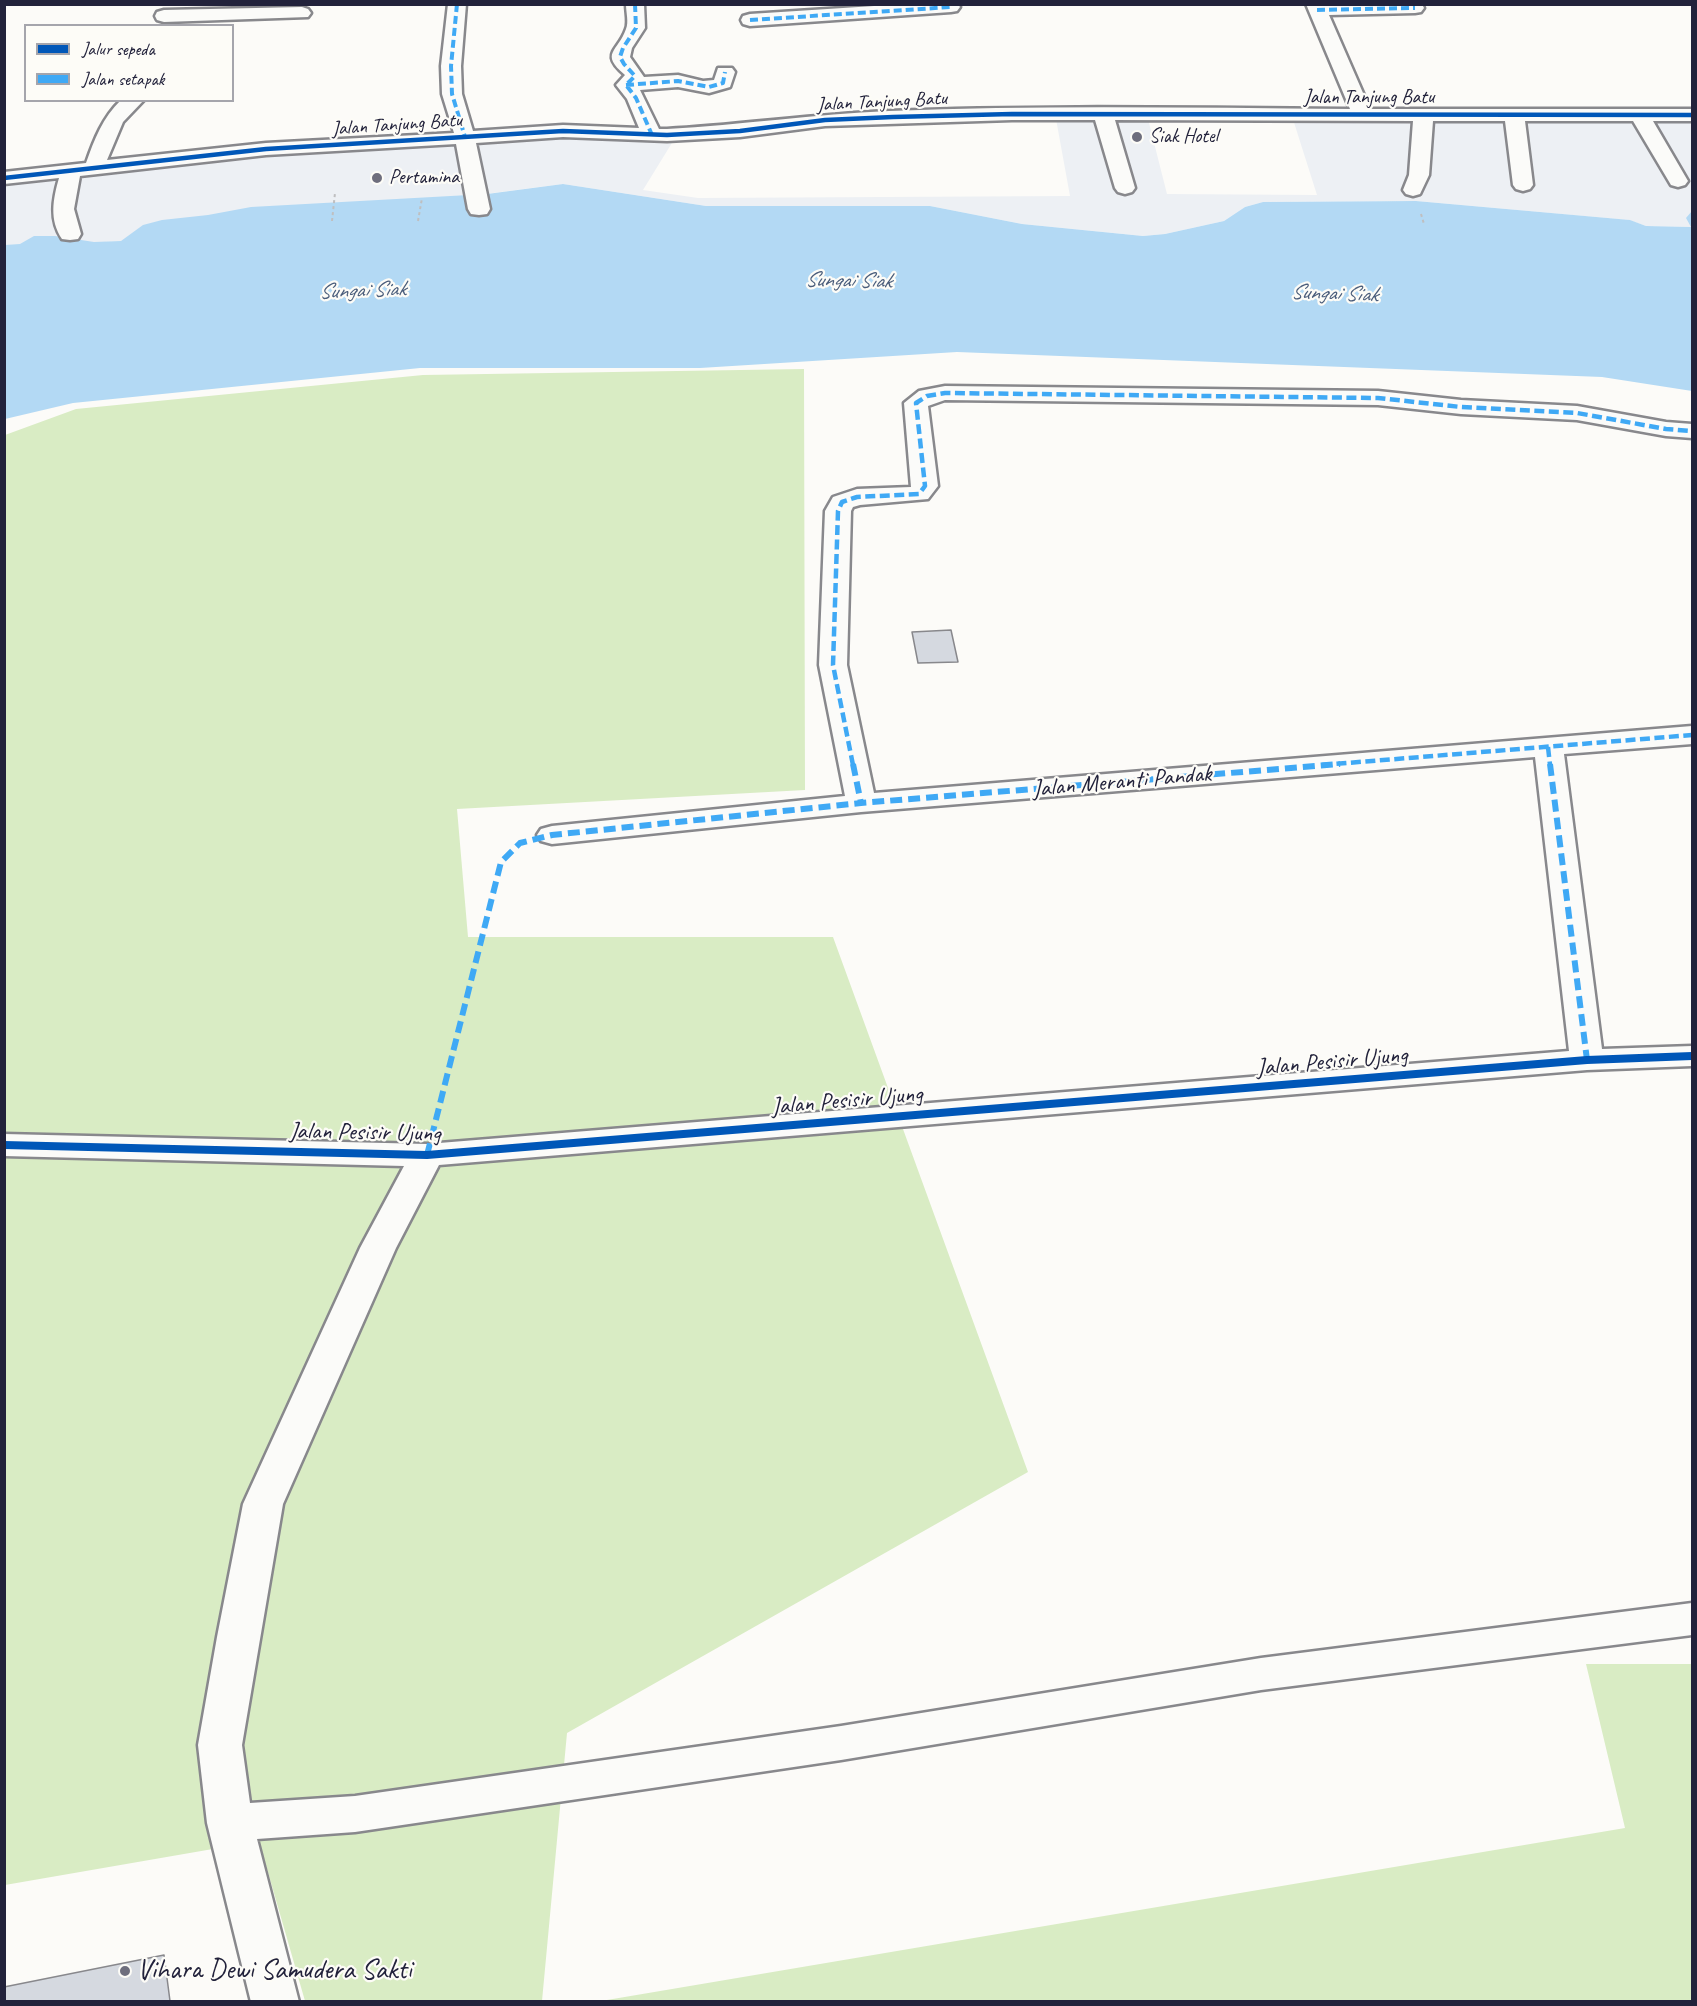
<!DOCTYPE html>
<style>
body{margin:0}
#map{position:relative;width:1697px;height:2006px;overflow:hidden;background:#fcfbf8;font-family:Caveat,sans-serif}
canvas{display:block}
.frame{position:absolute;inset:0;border:6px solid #22223b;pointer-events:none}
.legend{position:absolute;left:24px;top:24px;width:210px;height:78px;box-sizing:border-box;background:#fdfcf7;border:2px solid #a5a5ac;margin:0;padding:8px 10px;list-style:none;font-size:18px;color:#22223b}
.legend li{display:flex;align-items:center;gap:12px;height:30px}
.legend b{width:30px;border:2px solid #a5a5ac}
</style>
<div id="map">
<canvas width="1697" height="2006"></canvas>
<div class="frame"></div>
<ul class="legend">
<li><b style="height:8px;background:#0057b8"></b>Jalur sepeda</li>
<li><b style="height:8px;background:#3fa9f5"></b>Jalan setapak</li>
</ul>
</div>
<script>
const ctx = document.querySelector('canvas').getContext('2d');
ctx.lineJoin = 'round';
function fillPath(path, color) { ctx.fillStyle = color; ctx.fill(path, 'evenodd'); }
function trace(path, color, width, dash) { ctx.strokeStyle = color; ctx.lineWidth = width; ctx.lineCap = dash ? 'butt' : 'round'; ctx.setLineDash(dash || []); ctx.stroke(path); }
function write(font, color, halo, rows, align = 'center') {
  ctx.font = font + ' Caveat,sans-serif'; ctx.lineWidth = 4.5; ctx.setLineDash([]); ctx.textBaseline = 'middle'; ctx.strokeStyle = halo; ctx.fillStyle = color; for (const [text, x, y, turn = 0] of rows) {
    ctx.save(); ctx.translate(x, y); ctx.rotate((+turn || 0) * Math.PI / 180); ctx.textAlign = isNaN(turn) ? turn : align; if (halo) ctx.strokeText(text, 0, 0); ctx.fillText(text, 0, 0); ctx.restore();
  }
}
fillPath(new Path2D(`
 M1291,113L1692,114V227L1646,226L1629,220L1416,201L1263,202L1245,207L1224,221L1165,234L1143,236L1022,224L930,206H706L563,184L121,241L5,248V176L474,135L675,138L643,190L698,198L1070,196L1056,119H1148L1167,194L1317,195Z`), '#edf0f4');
fillPath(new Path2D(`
 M804,369L805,790L457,809L468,937H833L1028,1472L567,1733L542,2001H305L259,1841L5,1885V435L76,409L423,375Z
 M1586,1664H1692V2001H601L1625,1828Z`), '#d9ecc4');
fillPath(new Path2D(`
 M563,184L706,206H930L1022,224L1143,236L1165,234L1224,221L1245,207L1263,202L1416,201L1630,220L1646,226L1691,227L1686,218L1692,211V391L1602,377L957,352L700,368H420L73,403L5,419V245L20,244L34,236H55L94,242L121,241L143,225L162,220L208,215L251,207L487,194Z`), '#b3d9f4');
const building = new Path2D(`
 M951,630L958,662L918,663L912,632Z
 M164,1955L170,2001H4V1987Z`);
fillPath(building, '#d5d9e0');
trace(building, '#88888c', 1.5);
const minor = new Path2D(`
 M448,4H466L461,66L462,94L473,131L563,125L639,128L627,99L616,85L625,75C599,53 618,52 626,29C629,22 626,13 626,4H644L645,28L632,48L630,57L644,77L678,75L703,81L714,80L718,68H732L735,72L730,87L709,93L678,87L640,90L659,129H667C741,125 815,114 889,111C1043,105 1196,108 1350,109L1306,4H1422L1424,8L1421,12L1415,13L1329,15L1370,109H1692V121H1653L1688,181L1685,185L1678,187L1671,185L1633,121H1525L1533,185L1530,189L1523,191L1516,189L1513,185L1505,121H1433L1429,175L1420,194L1413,196L1406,194L1403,190L1409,175L1413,121L1115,120L1135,188L1132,192L1125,194L1118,192L1115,188L1095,120H1012L825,126L740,137L667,141L563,137L476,143L490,209L487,214L479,215L471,214L468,209L456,144L266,155L80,176L74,209L81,234L78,239L70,240L62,239C49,220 53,199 59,178L4,184V172L86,163C94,140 103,117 121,100H144L123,122L107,160L266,143L454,133L442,94L441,66Z
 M905,4H958L960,7L957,11L951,12L750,26L743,24L741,20L743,16L750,14Z
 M302,7L308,9L311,13L308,17L164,22L157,20L155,16L157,12L164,10Z
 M945,386L1378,391L1461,400L1577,406L1666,422L1692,424V438L1666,436L1577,420L1461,414L1378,405L945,400L928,406L938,486L928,499L860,505L853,507L851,511L847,665L874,793L1692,726V744L1564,754L1602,1049L1692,1046V1066L1587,1070L439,1165L396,1248L283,1504L242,1745L250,1803L355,1796L841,1726L1261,1658L1692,1603V1635L1261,1690L841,1760L355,1832L257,1839L299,2002H251L207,1823L198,1745L217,1637L243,1504L360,1248L404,1166L4,1156V1134L427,1144L1569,1051L1535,757L861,812L552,844L541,841L537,835L541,829L552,826L845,796L819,665L825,511L833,497L857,489L911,487L904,403L919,391Z`);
trace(minor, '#88888c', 5);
trace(new Path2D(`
 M1421,214L1424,224
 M332,221L335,193
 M418,221L422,198`), '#bfbfc0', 2, [3, 3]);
fillPath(minor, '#fbfbf9');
trace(new Path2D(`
 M457,4L451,66L452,94L465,137
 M635,4L636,28L623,48L620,57L624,64L635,76L626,85L636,98L652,135
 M1317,10L1415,8
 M750,20L951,7
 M626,85L678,81L709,87L723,83L725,72`), '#3fa9f5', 4, [8, 4]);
trace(new Path2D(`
 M1548,747L1550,765
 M853,765L833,665L838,511L842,502L857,497L919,494L925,486L916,403L927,396L945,393L1378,398L1461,407L1577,413L1666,429L1692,431
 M1322,765L1692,735`), '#3fa9f5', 4.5, [10, 4.5]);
trace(new Path2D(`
 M853,764L861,803
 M1550,764L1587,1060
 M427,1155L501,862L520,843L552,835L861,803L1340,764`), '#3fa9f5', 6, [12, 6]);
trace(new Path2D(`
 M4,178L266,149L563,131L667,135L740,131L825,120L893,117L1012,114L1692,115`), '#0057b8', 4.5);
trace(new Path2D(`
 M4,1145L427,1155L1587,1060L1692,1056`), '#0057b8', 8);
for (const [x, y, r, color] of [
 [1137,137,6,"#6e6e7d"],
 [377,178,6,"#6e6e7d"],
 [125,1971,6,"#6e6e7d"]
]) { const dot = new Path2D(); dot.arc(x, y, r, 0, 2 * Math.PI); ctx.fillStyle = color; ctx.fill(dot); trace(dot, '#fdfcf7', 2); }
write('20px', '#22223b', '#fdfcf7', [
 ["Jalan Tanjung Batu",1369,98],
 ["Jalan Tanjung Batu",882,102,-3],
 ["Jalan Tanjung Batu",397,125,-4]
]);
write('20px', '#22223b', '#fdfcf7', [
 ["Siak Hotel",1149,137],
 ["Pertamina",389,178]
], 'left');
write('italic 22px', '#4a5d7b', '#fdfcf7', [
 ["Sungai Siak",848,281,1],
 ["Sungai Siak",362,291,-2],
 ["Sungai Siak",1334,294,2]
]);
write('24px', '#22223b', '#fdfcf7', [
 ["Jalan Meranti Pandak",1122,782,-5],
 ["Jalan Pesisir Ujung",1332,1062,-5],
 ["Jalan Pesisir Ujung",847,1101,-5],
 ["Jalan Pesisir Ujung",365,1133,1]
]);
write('28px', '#22223b', '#fdfcf7', [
 ["Vihara Dewi Samudera Sakti",137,1971]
], 'left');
</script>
